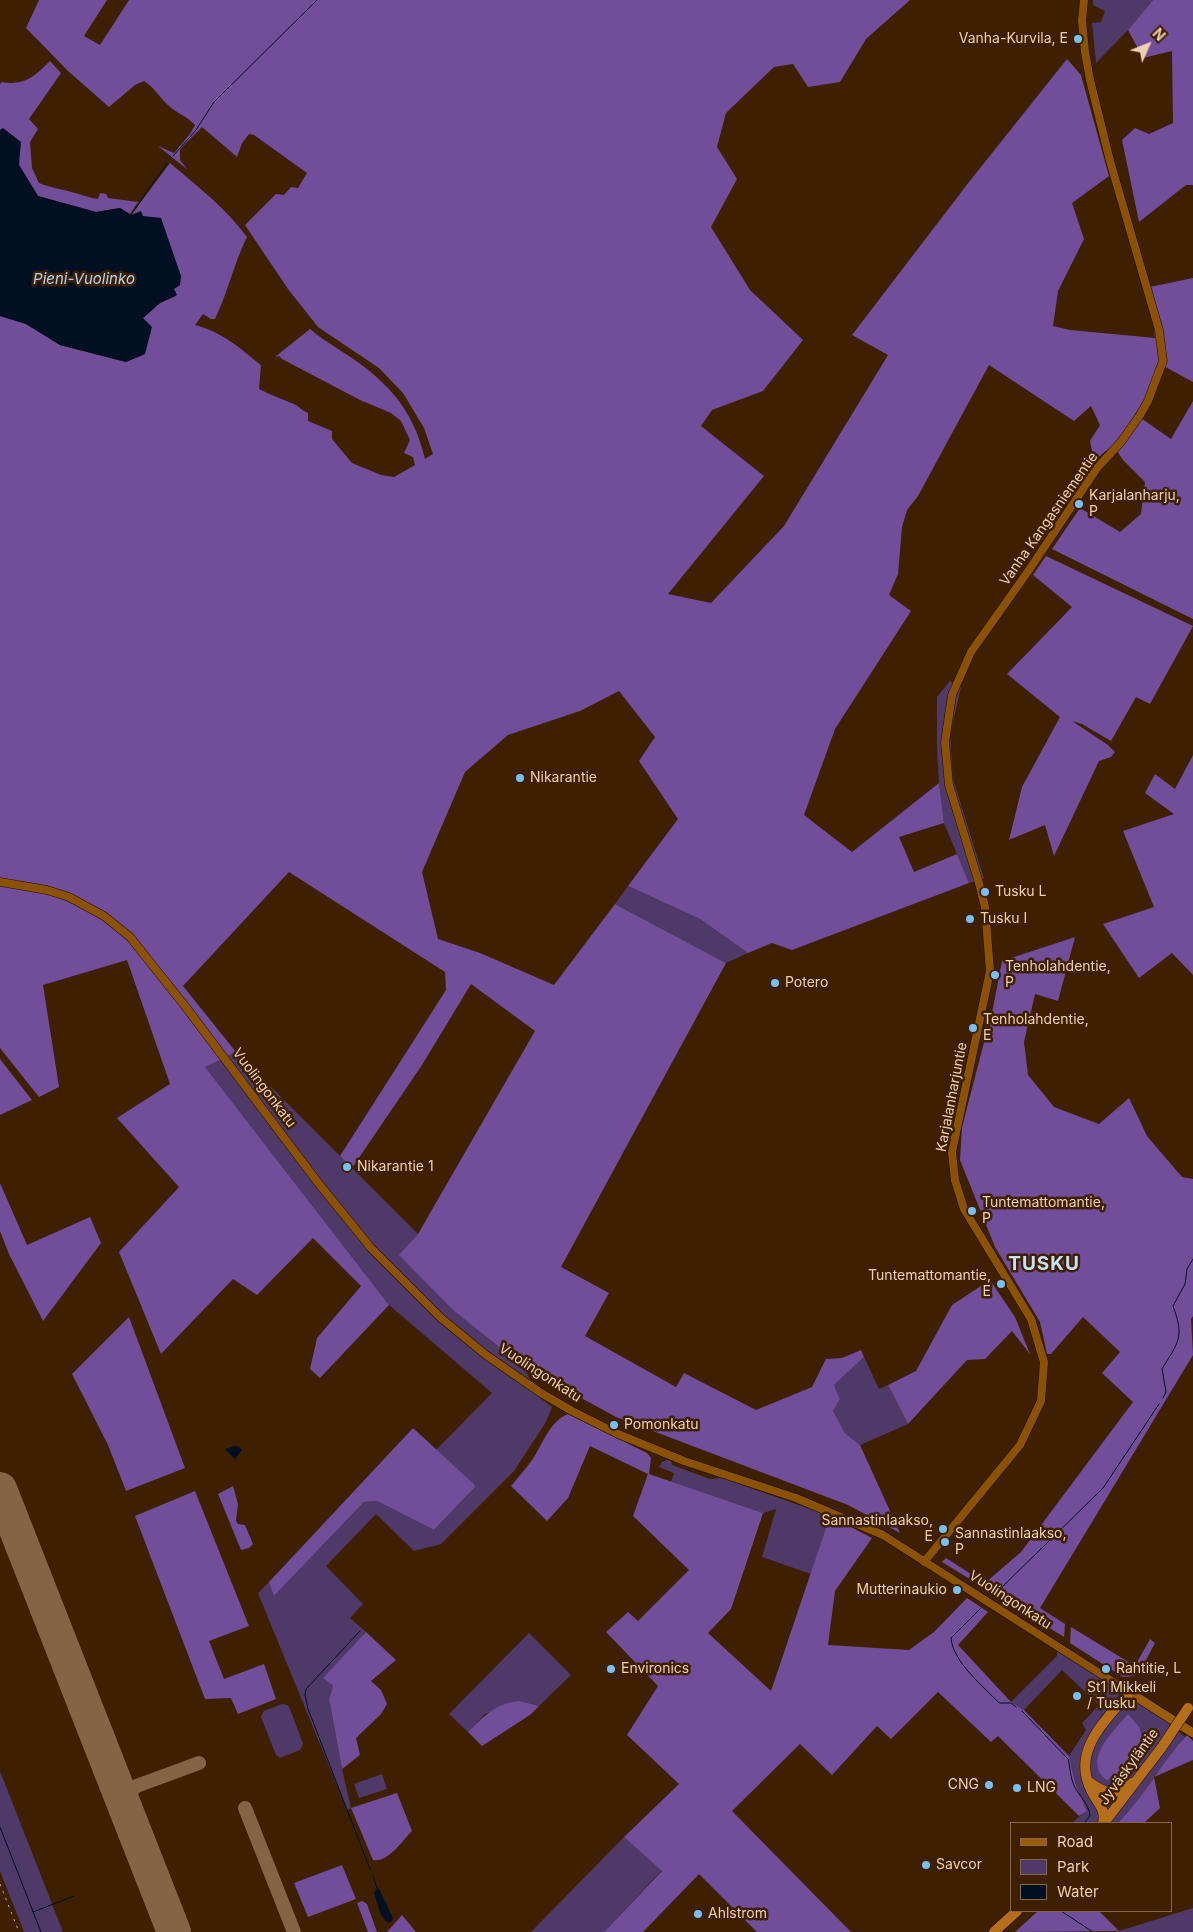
<!DOCTYPE html>
<meta charset="utf-8">
<style>
body{margin:0}
#map{position:relative;width:1193px;height:1932px;overflow:hidden;background:#3e2000;font-family:Inter,sans-serif}
canvas{display:block}
.legend{position:absolute;left:1010px;top:1822px;width:162px;height:90px;box-sizing:border-box;background:#3e2000;border:1px solid #866647;margin:0;padding:6px 9px;list-style:none;font-size:15px;color:#f1cfb1}
.legend li{display:flex;align-items:center;gap:10px;height:25px}
.legend b{width:25px;border:1px solid #866647}
.north{position:absolute;left:1123px;top:20px;width:50px;height:50px;-webkit-text-stroke:4px #3e2000;paint-order:stroke;rotate:46deg;font-size:14px;font-weight:700;line-height:20px;text-align:center;color:#f1cfb1}
.north::after{content:'';display:block;margin:auto;width:18px;height:22px;background:#f1cfb1;clip-path:polygon(50% 0,100% 100%,50% 72%,0 100%)}
</style>
<div id="map">
<canvas width="1193" height="1932"></canvas>
<ul class="legend">
<li><b style="height:6px;background:#9b5d0d"></b>Road</li>
<li><b style="height:14px;background:#4f3969"></b>Park</li>
<li><b style="height:14px;background:#000f21"></b>Water</li>
</ul>
<div class="north">N</div>
</div>
<script>
const ctx = document.querySelector('canvas').getContext('2d');
ctx.lineJoin = 'round';
function fillPath(path, color) { ctx.fillStyle = color; ctx.fill(path, 'evenodd'); }
function trace(path, color, width, dash) { ctx.strokeStyle = color; ctx.lineWidth = width; ctx.lineCap = dash ? 'butt' : 'round'; ctx.setLineDash(dash || []); ctx.stroke(path); }
function write(font, color, halo, rows, align = 'center') {
  ctx.font = font + ' Inter,sans-serif'; ctx.lineWidth = 5; ctx.setLineDash([]); ctx.textBaseline = 'middle'; ctx.strokeStyle = halo; ctx.fillStyle = color; for (const [text, x, y, turn = 0] of rows) {
    ctx.save(); ctx.translate(x, y); ctx.rotate((+turn || 0) * Math.PI / 180); ctx.textAlign = isNaN(turn) ? turn : align; if (halo) ctx.strokeText(text, 0, 0); ctx.fillText(text, 0, 0); ctx.restore();
  }
}
fillPath(new Path2D(`
 M1093,0H1153L1128,30L1096,63L1092,23L1101,22L1105,11L1093,5Z
 M950,681L961,687L950,735L953,779L984,879L969,883L944,823L939,783L937,747V697Z
 M628,886L700,919L748,953L726,963L615,904Z
 M236,1052L418,1234L400,1255L454,1311L523,1366L540,1398L552,1407L546,1422L514,1471L441,1544L414,1551L376,1514L326,1566L363,1604L350,1618L366,1632L324,1678L333,1686L329,1699L342,1769L351,1808L347,1810L258,1593L269,1582L275,1595L364,1502L377,1501L434,1530L476,1486L436,1450L492,1393L389,1305L204,1066Z
 M864,1357L879,1389L888,1385L908,1424L860,1445L845,1433L833,1411L840,1399L834,1385Z
 M667,1460L671,1461L672,1465L710,1479L722,1478L830,1516L811,1574L762,1557L776,1509L763,1513L671,1482L674,1473L659,1467L662,1462Z
 M529,1633L571,1675L539,1706L520,1701L485,1714L468,1732L449,1714Z
 M1057,1650L1160,1716L1185,1737L1154,1777L1132,1809L1118,1823H1072L1087,1810L1075,1781L1069,1756L1086,1730L1082,1723L1099,1705L1062,1670L1024,1710L1011,1702L1057,1656Z
 M282,1704L288,1705L290,1709L303,1744L300,1750L280,1758L276,1755L261,1717L264,1711Z
 M0,1771L63,1932H24L0,1871Z
 M382,1774L387,1789L359,1798L354,1784Z
 M624,1837L662,1870L604,1932H531Z
 M1193,1908V1932H1117L1119,1931Z`), '#4f3969');
fillPath(new Path2D(`
 M39,0H107L84,36L100,45L129,0H910L866,39L840,82L808,87L793,64L774,67L726,113L717,147L737,179L711,227L750,290L803,340L763,391L712,410L701,426L764,476L668,594L711,603L784,526L888,355L852,335L969,182L1067,59L1081,75L1109,176L1072,203L1084,239L1058,291L1053,326L1070,330L1155,338L1150,287L1193,278V382L1158,363L1145,400L1135,414L1171,439L1193,401V619L1052,549L1080,508L1120,532L1141,514L1145,482L1123,460L1113,445L1094,461L1090,441L1100,425L1091,406L1074,421L989,365L918,496L907,510L902,527L898,574L889,595L911,611L835,729L804,815L852,852L939,783L944,823L899,837L914,872L957,854L969,883L792,950L772,943L748,953L700,919L628,886L678,819L639,761L655,737L619,691L580,711L508,735L465,772L422,872L438,939L480,953L554,985L615,904L726,963L561,1267L609,1293L585,1336L676,1387L684,1373L756,1410L812,1387L826,1359L842,1358L861,1350L864,1357L834,1385L840,1399L833,1411L845,1433L860,1445L900,1533L848,1505L616,1417L523,1366L454,1311L399,1255L418,1234L535,1031L471,984L422,1065L352,1168L340,1156L446,990L445,972L289,872L183,986L236,1052L205,1067L389,1305L320,1378L310,1369L317,1338L361,1286L313,1238L257,1295L233,1279L161,1354L119,1252L179,1187L117,1118L170,1084L127,960L43,985L59,1087L39,1097L0,1048V316L26,324L60,345L126,362L145,354L143,318L160,303L176,296L131,215L170,163C197,186 226,208 247,237C234,263 228,292 215,319H211L203,314L195,325C224,333 238,347 261,365L259,389C271,395 282,399 294,404C299,406 302,411 308,413V421L332,431V439L352,463L381,475L394,477L415,465L413,457L404,453L410,440L401,421L391,413L360,400L282,359L279,356L275,357L310,329C319,337 328,342 338,349C383,377 413,406 425,459L433,454L424,428L403,393L379,368L318,327L288,289L245,225L276,194L284,195L291,187L298,188L307,173L254,135L249,134L242,143L237,157L202,127L180,149V160L188,170L158,146L174,153L190,134L195,125C187,116 176,113 168,105C158,96 156,89 144,81L135,85L109,107L68,71L26,28Z
 M1153,0H1193V185H1186L1139,222L1122,140L1135,128L1149,134L1173,123L1172,51L1143,58L1128,30Z
 M50,61L61,73L29,119L38,129L30,142L32,168L39,183C51,188 63,189 75,193C83,195 90,198 98,199L100,193L106,194L108,198L138,202L130,214L120,208L96,212L38,196L19,165L3,129L0,130V84L2,82C25,86 35,76 50,61Z
 M1046,556L1193,626L1150,704L1136,697L1111,741L1082,724L1072,721L1108,745L1115,752L1111,757L1099,761L1054,856L1045,825L1009,840L1022,787L1060,717L1007,674L1072,607L1033,575Z
 M1193,755V975L1172,953L1139,978L1103,924L1154,907L1123,831L1174,814L1145,793L1155,774L1175,789Z
 M1075,937L1058,1001L1035,994L1024,1042L1028,1075L1054,1107L1099,1124L1129,1098L1147,1136L1182,1177L1193,1179V1316L1191,1319L1193,1355L1040,1608L1065,1624L1064,1637L942,1562L946,1558L985,1583L1021,1552L1133,1402L1102,1373L1120,1352L1083,1317L1051,1354H1047L1040,1322L995,1247L960,1160L962,1127L993,1008L1002,961Z
 M0,1059L32,1100L0,1115Z
 M0,1183L27,1245L90,1217L101,1243L43,1321L9,1254L0,1231Z
 M990,1280L1015,1317L1030,1354L1012,1331L985,1359L967,1360L908,1424L888,1385L916,1371L952,1305Z
 M129,1317L185,1468L126,1491L108,1445L72,1374Z
 M568,1414L647,1453L651,1458L649,1474L763,1513L731,1609L708,1633L771,1691L830,1516L872,1538L835,1591L828,1645L909,1650L934,1632L967,1598L988,1612L958,1645L1011,1702L1024,1710L1069,1756L1075,1782L1087,1811L1079,1816L998,1736L991,1742L938,1692L891,1739L877,1726L832,1775L800,1744L732,1811L851,1932H757L699,1874L643,1932H604L662,1871L624,1837L679,1784L627,1735L658,1686L606,1632L628,1612L638,1621L689,1570L633,1516L648,1474L590,1446L568,1498L547,1521L511,1486C518,1477 526,1469 532,1460C543,1444 549,1422 568,1414Z
 M413,1428L476,1486L434,1530L377,1501L364,1502L274,1596L269,1582Z
 M233,1486L238,1504L236,1521L238,1524L245,1525L253,1544L249,1548L241,1550L218,1494Z
 M195,1491L249,1626L209,1641L224,1679L264,1664L276,1699L238,1714L231,1698L205,1699L135,1516Z
 M1071,1627L1135,1666L1150,1639L1155,1643L1146,1660L1134,1676L1123,1677L1070,1643Z
 M366,1632L396,1660L371,1681L381,1690L387,1704L381,1714L356,1738L360,1755L342,1769L329,1699L333,1686L323,1678Z
 M520,1701L539,1706L530,1715L482,1746L468,1732C484,1716 496,1703 520,1701Z
 M1128,1714L1139,1727L1145,1748L1121,1775L1107,1780C1081,1761 1114,1731 1128,1714Z
 M1187,1735L1193,1741V1760L1154,1777L1160,1808L1144,1823H1118C1144,1797 1161,1763 1187,1735Z
 M397,1793L412,1831C402,1841 388,1863 373,1860L351,1808Z
 M342,1865L356,1899L308,1917L294,1883Z
 M362,1901L367,1904L377,1932H368L357,1903Z
 M1038,1911H1099L1119,1931L1015,1932Z
 M402,1915L416,1932H387Z`), '#724d9a');
fillPath(new Path2D(`
 M3,128L21,142L19,165L38,196L96,212L120,208L131,215L141,211L143,216L161,218L181,276L180,285L174,289L177,295L160,303L143,318L152,327L145,354L126,362L60,345L26,324L0,316V130Z
 M235,1446H238L242,1450L235,1459L225,1449Z
 M378,1887L393,1918L391,1922H387L381,1915L374,1893Z`), '#000f21');
trace(new Path2D(`
 M173,156L196,130L214,102L317,0
 M131,215L167,163
 M1163,1398L1166,1392L1162,1369C1178,1342 1185,1338 1173,1306L1185,1284L1187,1269L1193,1259
 M995,1594L1103,1488L1159,1404
 M980,1609L951,1638C953,1662 983,1686 999,1703H1011L1016,1707
 M360,1631L306,1689L305,1695L308,1709L370,1869
 M1022,1711L1068,1759C1070,1766 1070,1773 1072,1780C1075,1793 1089,1802 1090,1816L1084,1823
 M0,1827L41,1932
 M373,1876L377,1888
 M1061,1911L1093,1932
 M33,1912L74,1896`), '#000f21', 1);
trace(new Path2D(`
 M113,1776L123,1786L131,1788L199,1763
 M245,1808L294,1932
 M126,1810L127,1796L135,1787`), '#846444', 14);
trace(new Path2D(`
 M0,1489L174,1932`), '#846444', 34);
const tertiary = new Path2D(`
 M0,882L47,890L69,897L104,916L130,937L185,1006L319,1184L371,1248L441,1318L486,1355L541,1393L572,1411L618,1434L684,1461L796,1498L883,1535L1129,1692
 M924,1562L1020,1445L1041,1401L1044,1362L1031,1319L964,1209L955,1180L952,1152L990,971L985,907L979,883L949,785L945,742L952,695L971,652L1029,570L1097,468L1121,442L1140,415L1148,401L1163,361L1159,330L1110,161L1090,80L1085,52L1082,21L1084,0`);
const secondary = new Path2D(`
 M1129,1692L1193,1733`);
const trunk = new Path2D(`
 M1088,1781C1104,1794 1116,1797 1132,1783
 M1103,1823C1106,1809 1098,1804 1092,1792C1070,1751 1106,1721 1129,1692
 M1104,1823L1162,1747
 M994,1932L1017,1911`);
trace(tertiary, '#1e0c00', 9);
trace(secondary, '#1e0c00', 10);
trace(trunk, '#1e0c00', 11);
trace(tertiary, '#8c5204', 8);
trace(secondary, '#9b5d0d', 9);
trace(trunk, '#b56f1c', 10);
trace(new Path2D(`
 M0,1884L19,1932`), '#c9a889', 1, [2.5, 5]);
const trunkBridge = new Path2D(`
 M1162,1747L1188,1708`);
trace(trunkBridge, '#1e0c00', 11, []);
trace(trunkBridge, '#b56f1c', 10);
for (const [x, y, r, color] of [
 [1078,39,5,"#79bff8"],
 [1079,504,5,"#79bff8"],
 [520,778,5,"#79bff8"],
 [985,892,5,"#79bff8"],
 [970,919,5,"#79bff8"],
 [995,975,5,"#79bff8"],
 [775,983,5,"#79bff8"],
 [973,1028,5,"#79bff8"],
 [347,1167,5,"#79bff8"],
 [972,1211,5,"#79bff8"],
 [1001,1284,5,"#79bff8"],
 [614,1425,5,"#79bff8"],
 [943,1529,5,"#79bff8"],
 [945,1542,5,"#79bff8"],
 [957,1590,5,"#79bff8"],
 [611,1669,5,"#79bff8"],
 [1106,1669,5,"#79bff8"],
 [1077,1696,5,"#79bff8"],
 [989,1785,5,"#79bff8"],
 [1017,1788,5,"#79bff8"],
 [926,1865,5,"#79bff8"],
 [698,1914,5,"#79bff8"]
]) { const dot = new Path2D(); dot.arc(x, y, r, 0, 2 * Math.PI); ctx.fillStyle = color; ctx.fill(dot); trace(dot, '#3e2000', 2); }
write('14px', '#f1cfb1', '#3e2000', [
 ["Vanha-Kurvila, E",1068,39,"right"],
 ["Karjalanharju,",1089,496],
 ["P",1089,512],
 ["Nikarantie",530,778],
 ["Tusku L",995,892],
 ["Tusku I",980,919],
 ["Tenholahdentie,",1005,967],
 ["P",1005,983],
 ["Potero",785,983],
 ["Tenholahdentie,",983,1020],
 ["E",983,1036],
 ["Nikarantie 1",357,1167],
 ["Tuntemattomantie,",982,1203],
 ["P",982,1219],
 ["Tuntemattomantie,",991,1276,"right"],
 ["E",991,1292,"right"],
 ["Pomonkatu",624,1425],
 ["Sannastinlaakso,",933,1521,"right"],
 ["E",933,1537,"right"],
 ["Sannastinlaakso,",955,1534],
 ["P",955,1550],
 ["Mutterinaukio",947,1590,"right"],
 ["Environics",621,1669],
 ["Rahtitie, L",1116,1669],
 ["St1 Mikkeli",1087,1688],
 ["/ Tusku",1087,1704],
 ["CNG",979,1785,"right"],
 ["LNG",1027,1788],
 ["Savcor",936,1865],
 ["Ahlstrom",708,1914]
], 'left');
write('14px', '#f1cfb1', '#3e2000', [
 ["Vanha Kangasniementie",1049,519,-55],
 ["Vuolingonkatu",264,1088,53],
 ["Karjalanharjuntie",952,1097,-79],
 ["Vuolingonkatu",540,1373,33],
 ["Vuolingonkatu",1010,1600,33],
 ["Jyväskyläntie",1129,1767,-54]
]);
write('italic 15px', '#aed4f5', '#3e2000', [
 ["Pieni-Vuolinko",84,279]
]);
ctx.letterSpacing = '1px';
write('bold 19px', '#c8e1f6', '#3e2000', [
 ["TUSKU",1044,1264]
]);
ctx.letterSpacing = '0px';
</script>
